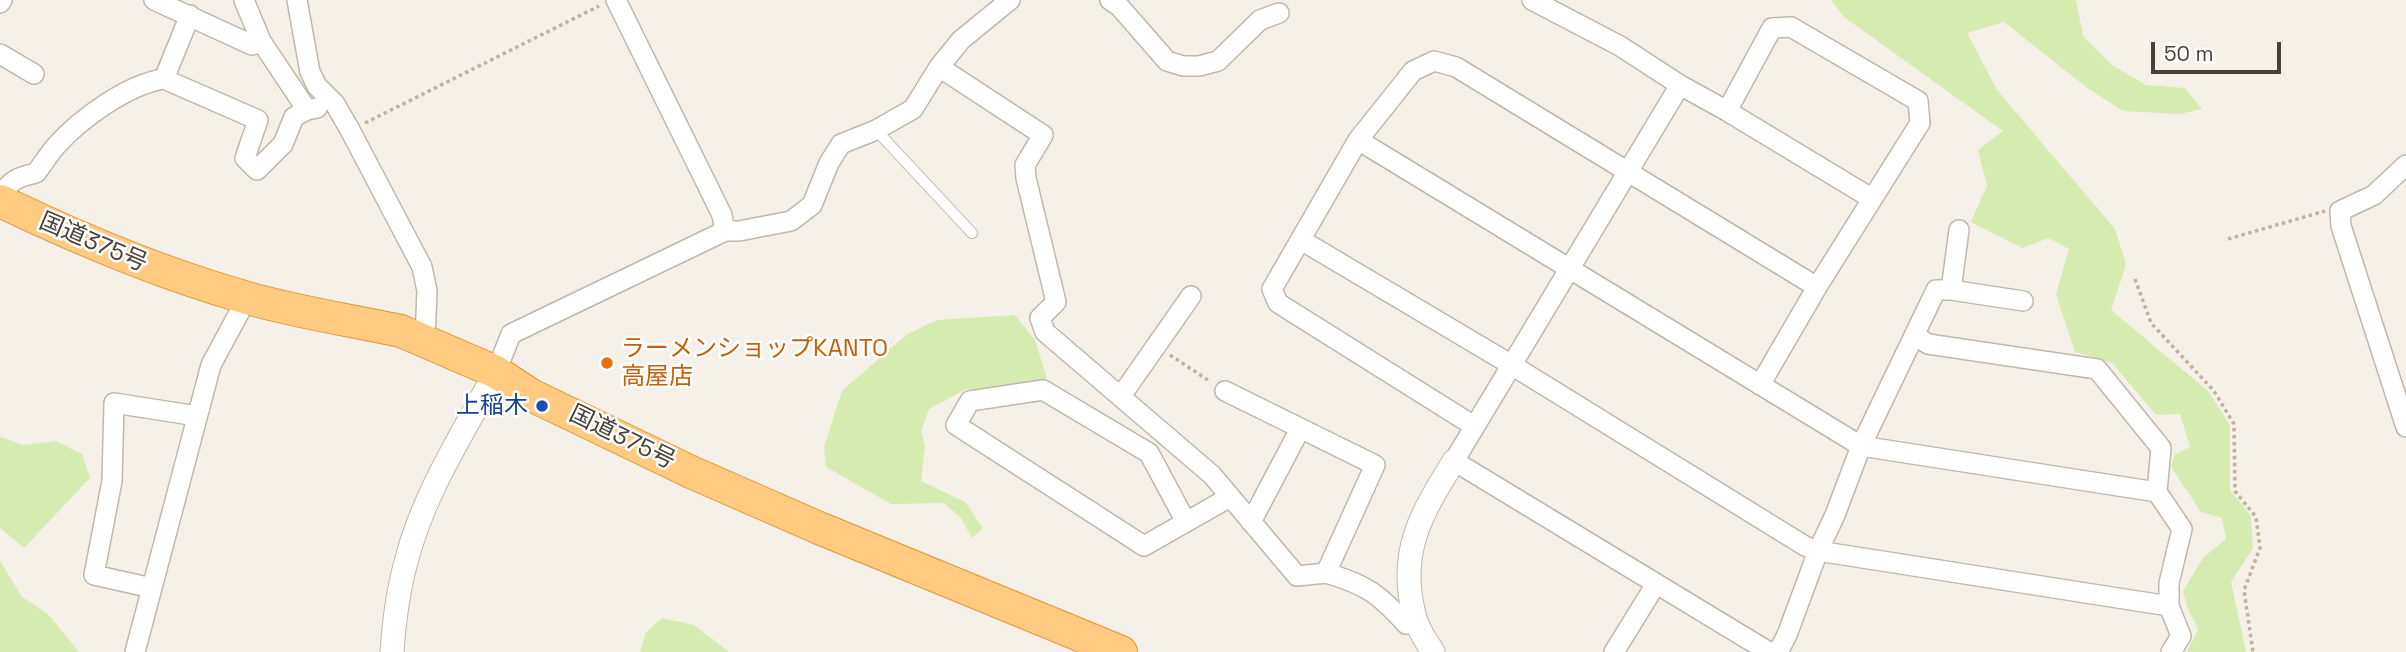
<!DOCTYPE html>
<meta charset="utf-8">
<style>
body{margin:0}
#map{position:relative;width:2406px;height:652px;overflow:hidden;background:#f5f0e8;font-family:"Space Grotesk",sans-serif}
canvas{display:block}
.scale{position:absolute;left:2151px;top:42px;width:130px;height:32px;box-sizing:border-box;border:4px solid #494036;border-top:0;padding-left:9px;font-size:21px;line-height:24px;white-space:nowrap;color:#494036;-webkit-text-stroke:5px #fff;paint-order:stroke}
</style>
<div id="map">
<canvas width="2406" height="652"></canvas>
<div class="scale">50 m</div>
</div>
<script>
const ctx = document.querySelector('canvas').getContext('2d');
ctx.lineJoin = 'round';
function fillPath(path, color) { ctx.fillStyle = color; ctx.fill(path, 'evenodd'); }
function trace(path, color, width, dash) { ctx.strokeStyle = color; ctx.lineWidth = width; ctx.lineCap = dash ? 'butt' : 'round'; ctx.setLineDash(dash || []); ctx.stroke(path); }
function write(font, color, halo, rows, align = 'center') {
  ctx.font = font + ' "Space Grotesk","Noto Sans JP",sans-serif'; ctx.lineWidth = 5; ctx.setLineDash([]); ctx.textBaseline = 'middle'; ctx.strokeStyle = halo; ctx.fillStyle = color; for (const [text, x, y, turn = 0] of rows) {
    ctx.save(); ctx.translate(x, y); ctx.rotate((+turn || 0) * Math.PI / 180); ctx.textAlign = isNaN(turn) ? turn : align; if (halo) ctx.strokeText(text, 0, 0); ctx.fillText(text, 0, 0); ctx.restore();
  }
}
fillPath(new Path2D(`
 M1831,0H2076L2083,36L2112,65L2146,85L2185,88L2202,109L2180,114L2123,111L2086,87L2004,22L1967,33L1997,90L2115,229L2126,264L2111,310L2208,391L2230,425V490L2251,516L2253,548L2231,582L2246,652H2187L2198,629L2187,607L2183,591L2203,558L2226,539L2222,518L2201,512L2171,467L2175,454L2190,447L2180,414L2156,415L2112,363L2075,352L2056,294L2069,249L2048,238L2023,248L1971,222L1987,186L1978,150L2003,131L1844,17Z
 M1015,315L1035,340L1047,379L987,390L966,389L929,409L921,431L925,446L921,481L965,502L983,528L972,538L961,518L944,503L891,504L826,467L824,447L842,391L906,335L937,320Z
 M0,437L24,445L56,441L82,454L90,478L24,548L0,528Z
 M0,561L22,597L48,614L79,652H0Z
 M662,618L694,625L729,652H640L646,632Z`), '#d6ebaf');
const service = new Path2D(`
 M876,130L972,233`);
const minor = new Path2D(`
 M154,0L252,45L261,41L244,0
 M297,0L310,72L317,86L335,104L350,130L422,267L427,291L425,340
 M616,0L722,215L725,231
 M1110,0L1119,6L1167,61L1183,66H1199L1218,61L1260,20L1279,13
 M1532,0L1620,46L1680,85L1727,111L1871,198
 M0,3L2,0
 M261,41L307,110L317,108
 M0,54L34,74
 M939,67L1043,135L1025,165L1026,178L1056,302L1040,318L1045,332L1212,475L1297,576L1326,573L1375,465L1225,391
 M164,79L190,15
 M1680,85L1454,461L1769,652
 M1727,111L1772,28L1791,27L1918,101L1920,123L1817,287L1760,385
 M1358,140L1861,446L2157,492
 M2406,165L2374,195L2340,211L2341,226L2406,427
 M0,198C9,181 17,177 36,173C43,164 49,154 56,146C80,119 128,84 164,79L258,120L245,158L257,170L283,144L294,117L307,110
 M1301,240L1510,364L1805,546L1818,551L2169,606
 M1951,290L1959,230
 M1915,335L1928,344L2097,369L2161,448L2157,492L2182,529L2169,583V606L2181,636L2171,652
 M496,372L511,334L725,231H739L791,221L812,205L829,163L841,144L876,130L913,109L939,67L961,40L1010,0
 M1121,396L1191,296
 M1474,426L1278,303L1272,289L1358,140L1413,71L1434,61L1456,67L1817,287
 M1186,522L1149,453L1043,390L970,401L956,425L1144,546L1230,497
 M1251,522L1300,429
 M1326,573C1365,584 1379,594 1406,624L1415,620
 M152,588L94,575L112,481L114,403L197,416
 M135,652L211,365L247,298
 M1614,652L1656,584
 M1778,652L1787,635L1818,551L1835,515L1861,446L1936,290H1951L2023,301`);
const tertiary = new Path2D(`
 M392,652C394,622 398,591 406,562C423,494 463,433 496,372
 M1433,652C1427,642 1418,630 1415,618C1397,553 1421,514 1454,461`);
const trunk = new Path2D(`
 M0,201C79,239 160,273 244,297C295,312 349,320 401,331L496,372L531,395L691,472L819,528L1121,652`);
trace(service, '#c1b7aa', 12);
trace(minor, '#c1b7aa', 22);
trace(tertiary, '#c1b7aa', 25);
trace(trunk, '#e59232', 34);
trace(new Path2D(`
 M365,123L599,6
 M2228,239L2325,211
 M2135,279L2151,323L2214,391L2234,424L2235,491L2256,517L2260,548L2244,590L2253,652
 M1170,355L1211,382`), '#c3b19b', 3.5, [3.5, 3.5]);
trace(service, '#fff', 10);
trace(minor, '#fff', 19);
trace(tertiary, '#fff', 23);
trace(trunk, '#ffcb80', 32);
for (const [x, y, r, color] of [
 [607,363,7,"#e8710a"],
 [542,406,7,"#1a4fb4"]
]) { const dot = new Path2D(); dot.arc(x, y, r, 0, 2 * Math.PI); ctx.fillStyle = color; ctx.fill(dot); trace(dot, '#fff', 2.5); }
write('24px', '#494036', '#fff', [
 ["国道375号",93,243,23],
 ["国道375号",622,438,26]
]);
write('24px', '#c56008', '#fff', [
 ["ラーメンショップKANTO",621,349],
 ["高屋店",621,377]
], 'left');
write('24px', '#164399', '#fff', [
 ["上稲木",528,406]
], 'right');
</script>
